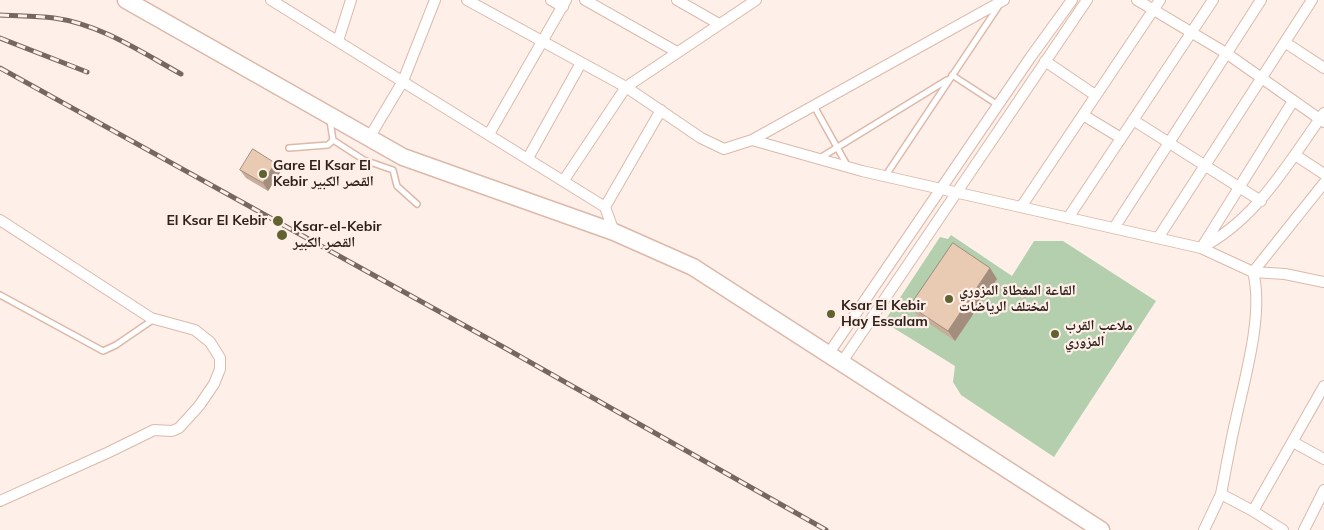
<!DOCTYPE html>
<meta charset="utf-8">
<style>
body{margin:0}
canvas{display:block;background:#feefe8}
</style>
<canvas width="1324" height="530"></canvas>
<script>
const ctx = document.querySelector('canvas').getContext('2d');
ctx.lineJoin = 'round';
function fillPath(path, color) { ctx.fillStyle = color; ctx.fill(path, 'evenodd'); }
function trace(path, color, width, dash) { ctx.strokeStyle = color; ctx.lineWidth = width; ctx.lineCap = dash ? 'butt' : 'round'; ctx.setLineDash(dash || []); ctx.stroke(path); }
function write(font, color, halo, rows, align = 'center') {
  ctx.font = font + ' Mulish,"Noto Naskh Arabic",sans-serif'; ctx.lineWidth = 4.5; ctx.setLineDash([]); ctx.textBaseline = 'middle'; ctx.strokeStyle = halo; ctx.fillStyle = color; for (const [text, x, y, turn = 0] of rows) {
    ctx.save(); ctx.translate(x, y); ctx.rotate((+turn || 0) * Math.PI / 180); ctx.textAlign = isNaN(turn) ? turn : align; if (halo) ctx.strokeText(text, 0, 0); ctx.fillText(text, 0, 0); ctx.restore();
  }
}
fillPath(new Path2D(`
 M951,235L1012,276L1034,241H1063L1156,301L1054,457L961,395L953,382L955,366L884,322L940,237L948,239Z`), '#b3cfad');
const service = new Path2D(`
 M952,75L998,105
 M814,106L848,167
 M330,121L333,140
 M289,148L328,145L333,140L364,160L393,170L397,186L417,204
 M820,158L947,80
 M886,175L998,7
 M0,295L103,351L116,345L154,319`);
const minor = new Path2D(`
 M271,0L605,207
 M467,0L626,87L701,138L724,149L752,140L1004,0
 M551,0L563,7
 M585,0L677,52
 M677,0L719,24
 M1137,0L1226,53L1324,122
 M338,41L351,0
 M1286,43L1324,68
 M1045,61L1095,95
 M1083,115L1121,138
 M1133,120L1261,201
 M489,134L566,0
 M369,138L403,81L435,0
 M752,140L862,171L1201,248L1253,272L1285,274L1324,282
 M1295,155L1324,174
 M528,158L581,63
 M564,180L626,87L756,0
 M1021,207L1160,0
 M1068,218L1213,0
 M0,220L151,318L195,330L210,342L220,358V369L214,384L199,406L179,428L172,431L154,430L107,453L0,501
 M1114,228L1261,0
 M614,232L605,207L661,110
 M1158,238L1312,0
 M1202,247L1293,101
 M1201,248C1257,219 1288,163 1324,113
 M829,353L1030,58L1072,0
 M842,362L1087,0
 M1293,442L1324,459
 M1221,494C1226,469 1230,444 1236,419C1245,377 1264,313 1253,272L1324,183
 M1253,511L1283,530
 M1204,530L1221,494L1253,511L1324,386
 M1304,530L1324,490`);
const primary = new Path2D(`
 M126,0L403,157L614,232L693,267L1101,530`);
trace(service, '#dcb9a9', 8);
trace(minor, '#dcb9a9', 12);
trace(primary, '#dcb9a9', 19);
trace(service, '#fff', 5);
trace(minor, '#fff', 10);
trace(primary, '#fff', 16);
const rail = new Path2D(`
 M0,15C18,16 36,16 54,18C100,24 141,52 181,74
 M0,38L87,72
 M0,68L505,348L826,530`);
trace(rail, '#756861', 5);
trace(rail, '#feefe8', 3, [9]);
fillPath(new Path2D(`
 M240,170L281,171L268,191L246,178Z
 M997,279L955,341L918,316L910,306Z`), '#c8ae9a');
fillPath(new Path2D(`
 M275,163L281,171L268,191L263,183Z
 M990,268L997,279L955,341L948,331Z`), '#a38d7d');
const building = new Path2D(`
 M253,149L275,163L263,183L240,170Z
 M953,243L990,268L948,331L910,306Z`);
fillPath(building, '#e9cab3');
trace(building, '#a38d7d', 1);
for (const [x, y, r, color] of [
 [263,174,5,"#61622f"],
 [278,221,6,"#61622f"],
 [282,235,6,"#61622f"],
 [949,299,5,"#61622f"],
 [831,314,5,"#61622f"],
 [1055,334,5,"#61622f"]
]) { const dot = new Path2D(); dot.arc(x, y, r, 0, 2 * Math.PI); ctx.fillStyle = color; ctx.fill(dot); trace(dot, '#feefe8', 2); }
write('bold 14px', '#2f221c', '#feefe8', [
 ["Gare El Ksar El",273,166],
 ["Kebir القصر الكبير",273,182],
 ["El Ksar El Kebir",267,221,"right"],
 ["Ksar-el-Kebir",293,227],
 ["القصر الكبير",293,243],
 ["القاعة المغطاة المزوري",959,291],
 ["لمختلف الرياضات",959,307],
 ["Ksar El Kebir",841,306],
 ["Hay Essalam",841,322],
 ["ملاعب القرب",1065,326],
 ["المزوري",1065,342]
], 'left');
</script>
